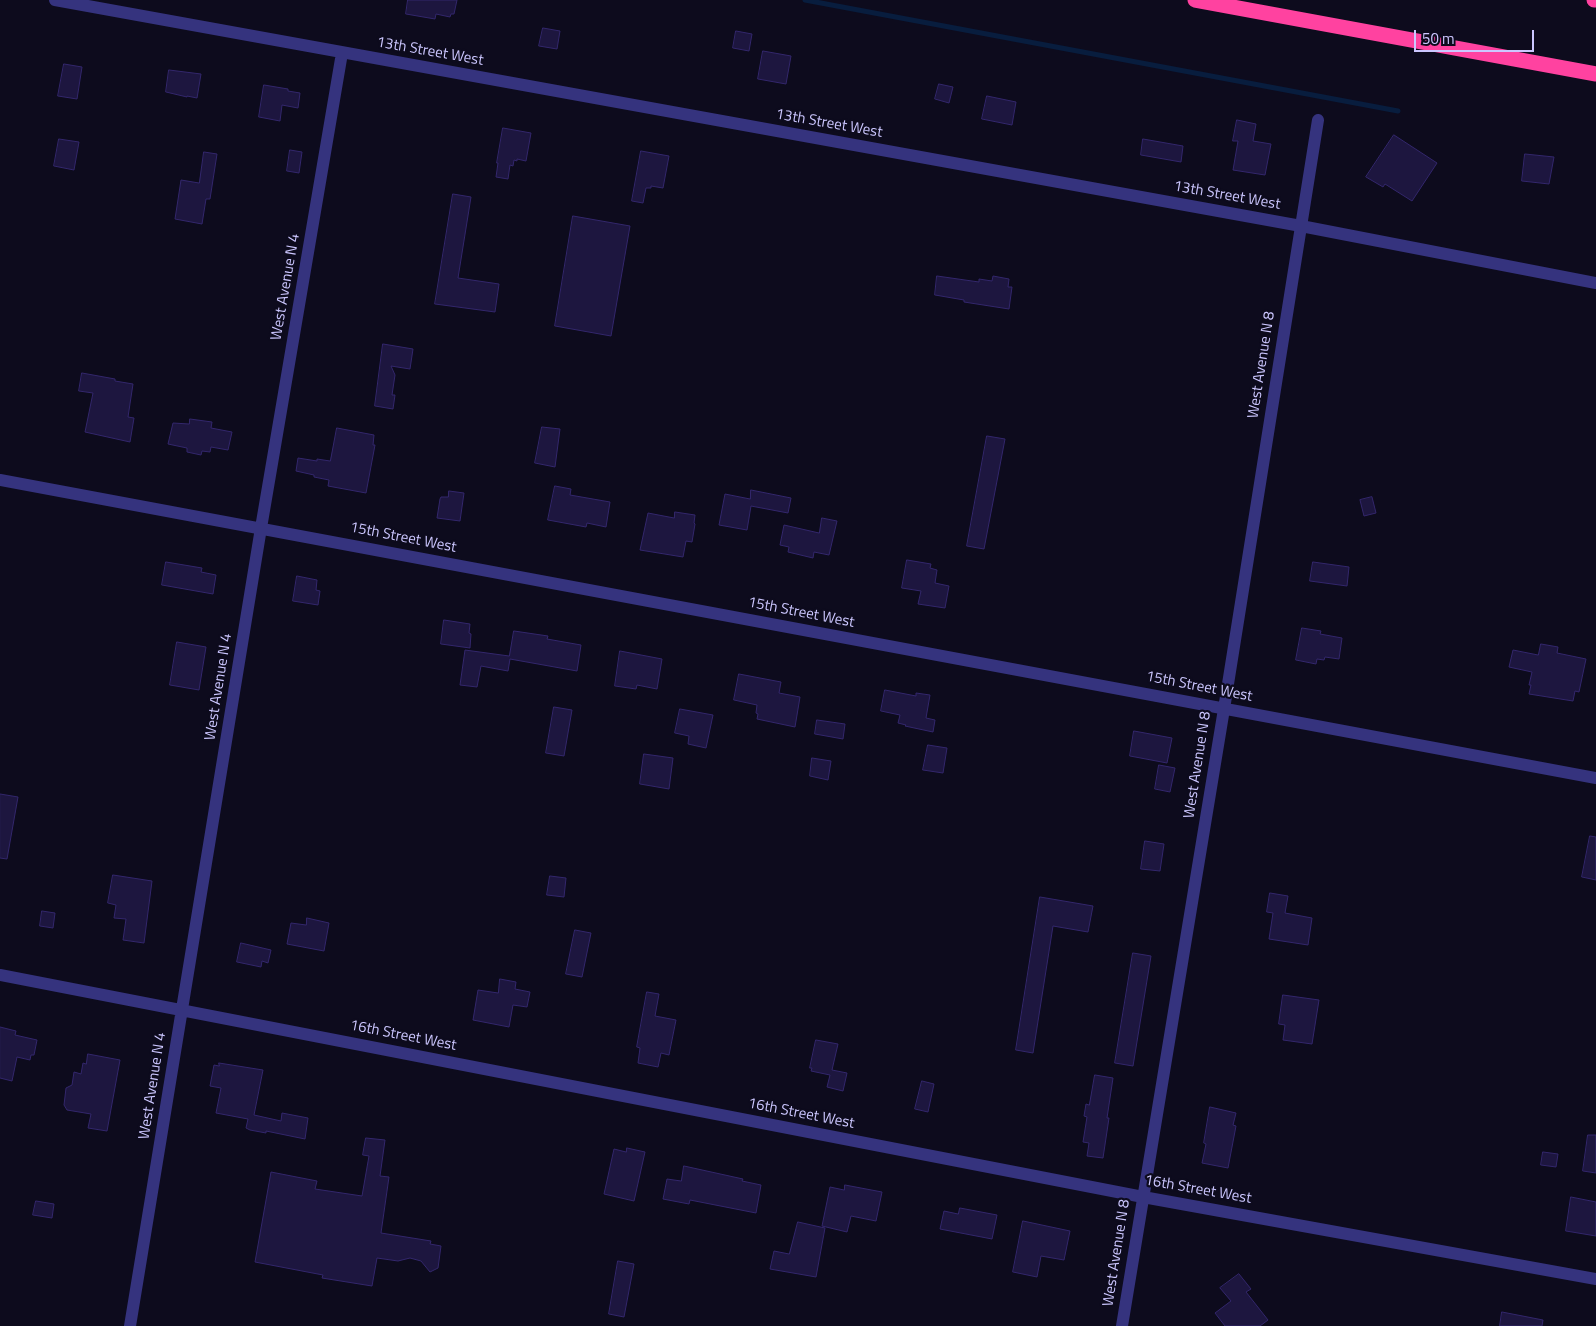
<!DOCTYPE html>
<style>
body{margin:0}
#map{position:relative;width:1596px;height:1326px;overflow:hidden;background:#0d0b1d;font-family:"Titillium Web",sans-serif}
canvas{display:block}
.scale{position:absolute;left:1414px;top:30px;width:120px;height:22px;box-sizing:border-box;border:2px solid #ccc7ff;border-top:0;padding-left:6px;font-size:15px;line-height:18px;white-space:nowrap;color:#ccc7ff;-webkit-text-stroke:4px #0d0b1d;paint-order:stroke}
</style>
<div id="map">
<canvas width="1596" height="1326"></canvas>
<div class="scale">50 m</div>
</div>
<script>
const ctx = document.querySelector('canvas').getContext('2d');
ctx.lineJoin = 'round';
function trace(path, color, width, dash) { ctx.strokeStyle = color; ctx.lineWidth = width; ctx.lineCap = dash ? 'butt' : 'round'; ctx.setLineDash(dash || []); ctx.stroke(path); }
function fillPath(path, color) { ctx.fillStyle = color; ctx.fill(path, 'evenodd'); }
function write(font, color, halo, rows, align = 'center') {
  ctx.font = font + ' "Titillium Web",sans-serif'; ctx.lineWidth = 4.5; ctx.setLineDash([]); ctx.textBaseline = 'middle'; ctx.strokeStyle = halo; ctx.fillStyle = color; for (const [text, x, y, turn = 0] of rows) {
    ctx.save(); ctx.translate(x, y); ctx.rotate((+turn || 0) * Math.PI / 180); ctx.textAlign = isNaN(turn) ? turn : align; if (halo) ctx.strokeText(text, 0, 0); ctx.fillText(text, 0, 0); ctx.restore();
  }
}
trace(new Path2D(`
 M805,0L1398,111`), '#081d3e', 5);
const building = new Path2D(`
 M408,0H457L454,14H451L450,17L436,14L435,19L406,14Z
 M543,28L560,31L557,49L539,46Z
 M736,31L752,34L749,51L733,48Z
 M763,51L791,56L786,84L758,79Z
 M64,64L82,67L77,99L58,96Z
 M169,70L201,74L197,98L187,96V97L166,92Z
 M939,84L953,87L949,103L935,99Z
 M264,85L288,89V91L300,93L298,108L282,105L280,121L259,117Z
 M987,96L1016,102L1012,125L982,119Z
 M1237,120L1256,124L1253,141L1271,144L1265,175L1233,170L1238,141H1233Z
 M503,128L531,133L526,161L517,159V161L514,160L513,166L510,165L508,179L496,177L498,163H497Z
 M1394,135L1437,163L1412,201L1385,184L1383,187L1366,177Z
 M59,139L79,142L74,170L54,166Z
 M1143,139L1183,146L1181,162L1141,155Z
 M290,150L302,152L299,173L287,171Z
 M641,151L669,156L663,188L651,186V188H646L643,203L632,201Z
 M204,152L217,154L210,199H206L202,224L175,219L181,180L199,183Z
 M1525,154L1554,157L1549,184L1522,181Z
 M453,194L471,197L458,278L499,284L495,312L435,304Z
 M573,216L630,226L611,336L555,326Z
 M937,276L979,282V279L992,281L993,276L1009,279L1008,287H1012L1009,309L964,302V300L935,295Z
 M383,344L413,349L410,369L391,366L395,375L392,395H395L393,409L375,406Z
 M82,373L115,379V381L133,384L128,417L134,418L130,442L85,432L93,393L79,391Z
 M190,419L212,422L211,428L232,432L228,450L211,447L210,452L202,451L201,455L187,452V448L168,444L173,423L189,424Z
 M542,427L560,429L555,467L535,463Z
 M337,428L374,435L373,445H375L366,493L328,486L329,480L314,477V475L296,471L298,458L317,461V459L330,461Z
 M987,436L1005,439L984,549L967,546Z
 M555,486L571,489L570,495L610,502L606,527L587,523L586,527L548,520Z
 M751,490L791,498L788,513L751,506L747,530L719,525L725,494L750,499Z
 M449,491L464,493L460,521L437,518L440,499L441,497H448Z
 M1372,497L1376,513L1364,516L1360,500Z
 M675,512L695,515L694,523L695,524L692,542L686,541L683,557L640,550L648,513L674,518Z
 M822,518L837,521L829,555L814,552L813,558L788,552L789,547L780,545L784,525L819,533Z
 M907,560L931,564L930,568L937,570L935,583L949,586L945,608L918,604L921,591L902,588Z
 M166,562L202,568L201,572L216,575L213,594L162,585Z
 M1313,562L1349,567L1347,586L1310,581Z
 M297,576L317,580L316,590L320,591L318,605L293,601Z
 M444,620L470,624L469,633L471,634L470,648L441,644Z
 M1302,628L1321,631L1320,634L1342,638L1339,659L1325,657L1324,660L1317,659L1316,664L1296,660Z
 M514,631L548,636L547,639L581,645L577,671L510,659L508,671L481,666L477,687L460,685L465,650L509,656Z
 M177,642L206,647L199,690L170,685Z
 M1541,644L1558,647L1557,653L1586,659L1579,692L1575,691L1573,701L1529,694L1531,685H1529L1532,672L1509,667L1513,650L1538,655Z
 M620,651L662,659L657,689L637,685L636,689L615,686Z
 M739,674L781,682L779,693L800,697L795,727L757,719L758,714L756,713L757,705L734,700Z
 M885,690L916,696V693L930,695L926,718L935,720L933,732L905,726L906,725L898,723L900,715L881,711Z
 M554,707L572,710L564,756L546,753Z
 M680,709L713,715L706,748L688,744L689,736L675,733Z
 M817,720L845,724L843,739L815,734Z
 M1134,731L1172,738L1167,763L1130,756Z
 M928,745L947,748L943,773L923,770Z
 M644,754L673,758L669,789L640,784Z
 M812,758L831,761L828,780L810,776Z
 M1159,765L1175,768L1170,792L1155,789Z
 M0,794L18,797L7,859L0,858Z
 M1590,836L1596,837V880L1582,877Z
 M1145,841L1164,844L1160,871L1141,869Z
 M113,875L152,881L144,943L123,940L126,919L114,918L116,905L108,903Z
 M550,876L566,878L564,897L547,895Z
 M1270,893L1288,896L1285,913L1312,918L1308,945L1269,939L1273,913L1267,912Z
 M1040,897L1093,906L1088,932L1053,926L1033,1053L1016,1050Z
 M42,911L55,913L53,928L40,926Z
 M307,918L329,923L324,951L287,944L291,923L306,925Z
 M575,930L591,933L582,977L566,974Z
 M241,943L271,950L268,963L262,961L261,967L237,962Z
 M1133,953L1151,956L1133,1066L1115,1063Z
 M500,979L516,982L515,989L530,992L527,1007L513,1005L509,1027L473,1020L478,990L498,993Z
 M647,992L659,994L655,1016L676,1020L669,1055L661,1053L658,1067L638,1063L640,1048L637,1047Z
 M1283,995L1319,1000L1312,1044L1283,1040L1285,1025L1279,1024Z
 M0,1027L16,1031L15,1035L37,1040L34,1055H31L30,1060L17,1057L12,1081L0,1078Z
 M816,1040L838,1044L832,1070L847,1073L843,1091L827,1087L830,1075L811,1071L812,1068H810Z
 M88,1054L120,1060L107,1131L88,1128L91,1114L67,1110L64,1105L66,1088L72,1085L74,1072L81,1074L83,1063L86,1064Z
 M219,1063L263,1070L254,1115L281,1121L282,1113L308,1118L305,1139L266,1131V1133L250,1130L246,1128L248,1119L216,1113L221,1088L210,1086L214,1065L219,1066Z
 M1095,1075L1113,1078L1107,1118H1109L1103,1158L1087,1156L1089,1143L1083,1142L1087,1117L1084,1116L1086,1104L1089,1105Z
 M922,1081L934,1084L928,1112L915,1109Z
 M1210,1107L1236,1113L1233,1125L1236,1126L1228,1168L1202,1163L1206,1144L1204,1143Z
 M1588,1135H1596V1173L1583,1171Z
 M366,1138L385,1140L380,1176L389,1177L381,1233L431,1241L430,1244L441,1246L438,1268L430,1272L421,1261L410,1258L398,1261L377,1258L372,1286L322,1278L323,1275L255,1262L271,1172L317,1181L315,1189L362,1196L369,1156L363,1155Z
 M627,1148L645,1152L634,1201L604,1194L614,1149L626,1152Z
 M1543,1152L1558,1154L1556,1167L1541,1165Z
 M684,1166L743,1179L742,1181L761,1185L756,1213L690,1200L689,1204L663,1199L667,1179L681,1181Z
 M845,1185L882,1192L876,1221L851,1216L847,1232L822,1226L830,1187L844,1190Z
 M1571,1197L1596,1202V1236L1566,1231Z
 M36,1201L54,1204L52,1218L33,1215Z
 M960,1208L997,1215L992,1239L940,1229L944,1211L958,1214Z
 M1023,1221L1070,1231L1064,1260L1041,1256L1037,1277L1013,1272Z
 M798,1222L825,1228L816,1277L770,1269L774,1251L789,1254Z
 M618,1261L634,1264L624,1317L609,1314Z
 M1239,1274L1251,1289L1246,1292L1268,1320L1260,1326H1225L1215,1313L1231,1301L1220,1288Z
 M1502,1312L1543,1320L1542,1326H1500Z`);
fillPath(building, '#1d163f');
trace(building, '#33276c', 1);
trace(new Path2D(`
 M55,0L1301,226L1596,283
 M0,480L1596,778
 M0,975L1143,1197L1596,1279
 M130,1326L261,528L342,53
 M1122,1326L1224,709L1318,120`), '#35337e', 12);
trace(new Path2D(`
 M1195,0L1596,74
 M1594,0H1596`), '#ff42a0', 15);
write('15px', '#ccc7ff', '#0d0b1d', [
 ["13th Street West",430,52,10],
 ["13th Street West",829,124,10],
 ["13th Street West",1227,196,10],
 ["West Avenue N 4",286,287,-80],
 ["West Avenue N 8",1262,365,-81],
 ["15th Street West",403,538,11],
 ["15th Street West",801,613,11],
 ["West Avenue N 4",219,687,-81],
 ["15th Street West",1199,687,11],
 ["West Avenue N 8",1198,765,-81],
 ["16th Street West",403,1036,11],
 ["West Avenue N 4",153,1086,-81],
 ["16th Street West",801,1114,11],
 ["16th Street West",1198,1190,10],
 ["West Avenue N 8",1117,1253,-81]
]);
</script>
